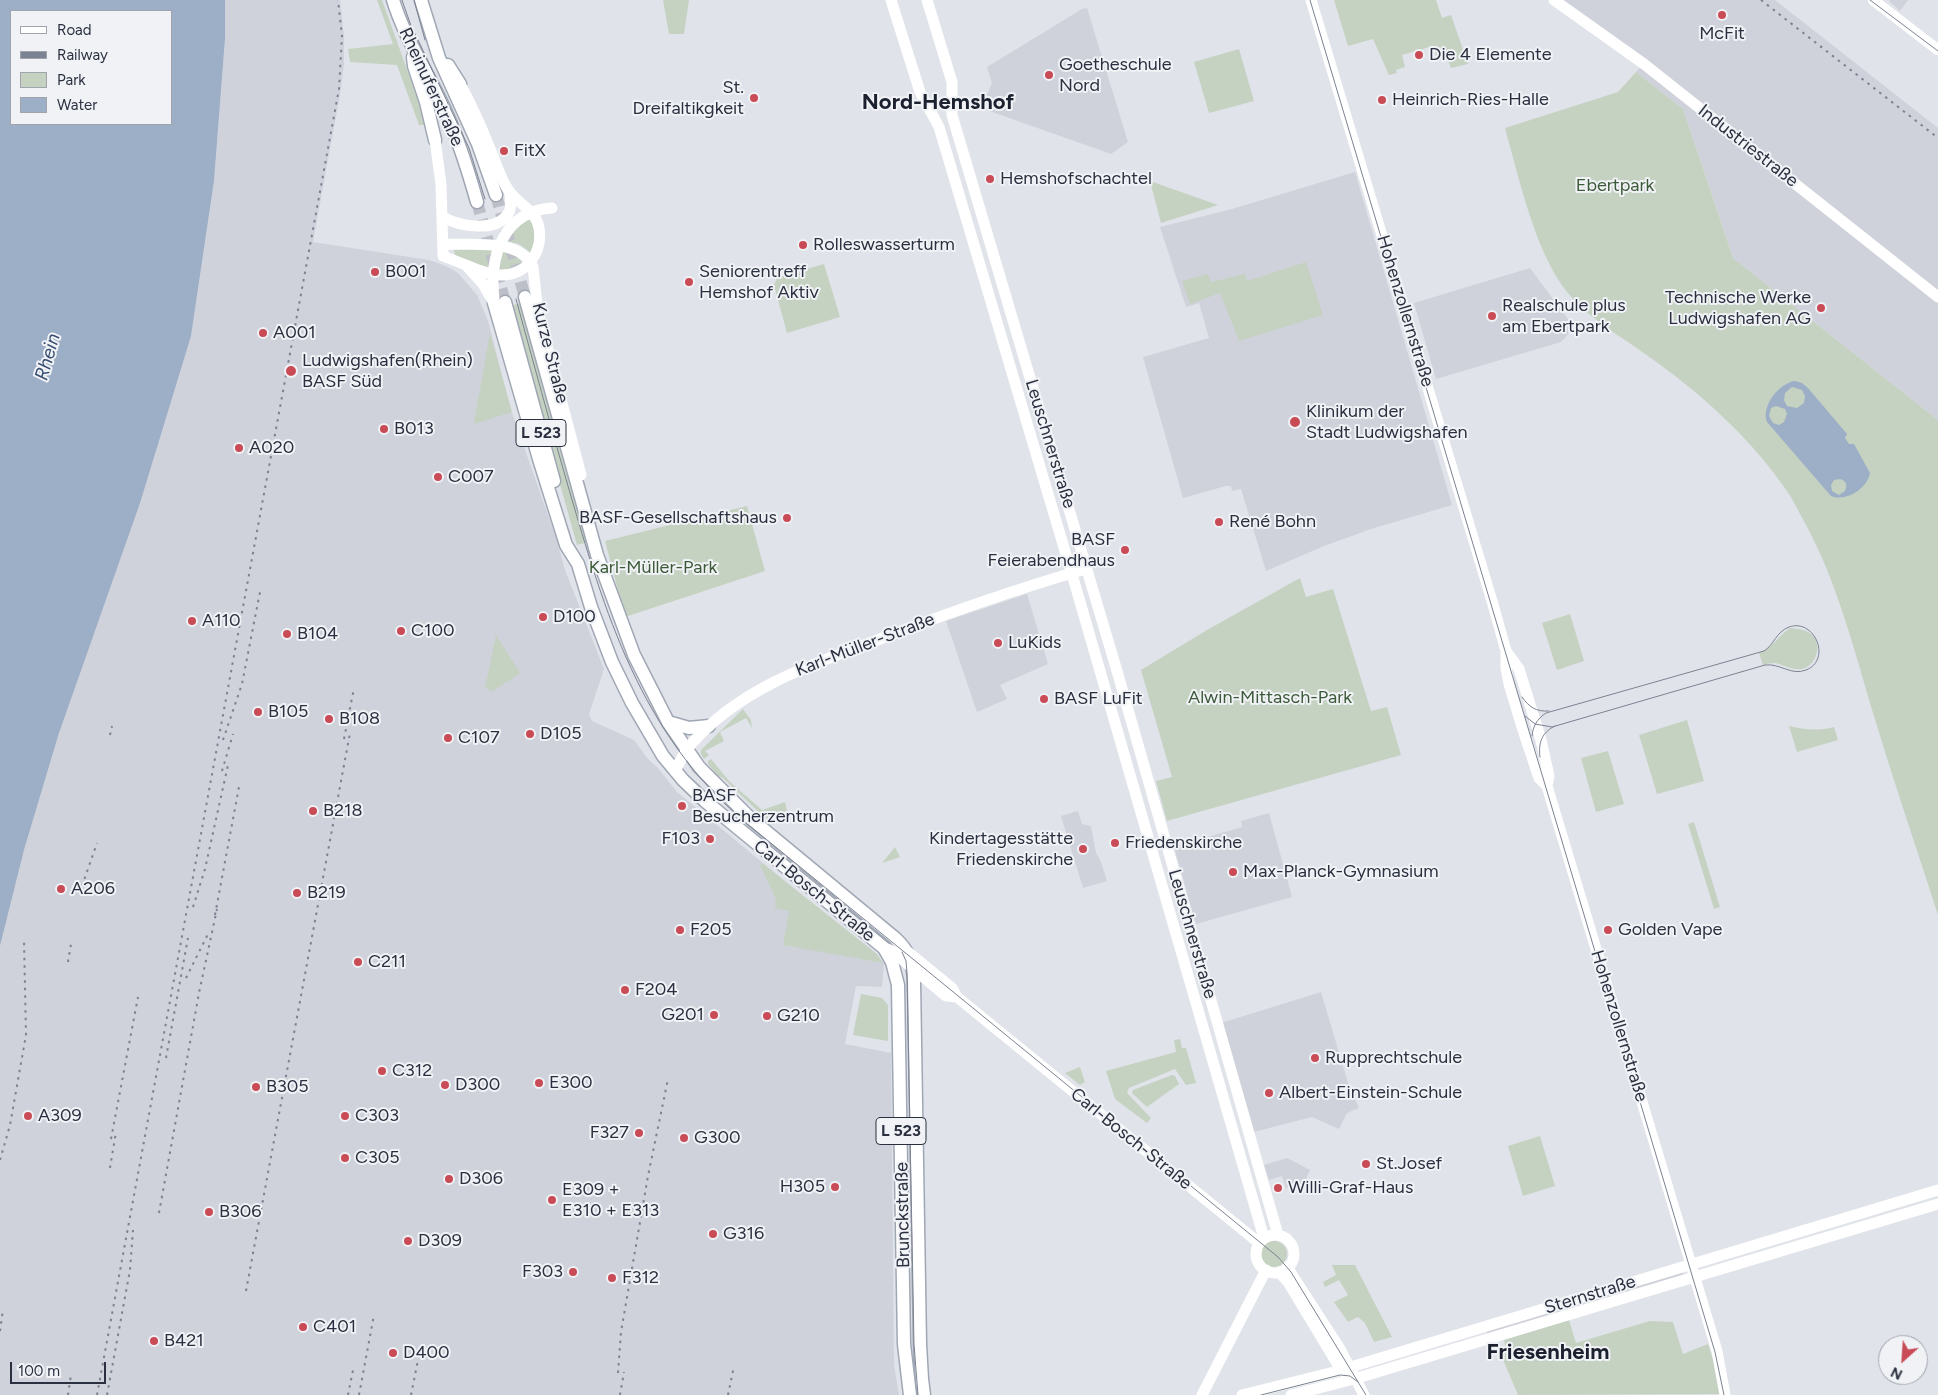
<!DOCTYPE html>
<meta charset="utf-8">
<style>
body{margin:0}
#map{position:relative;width:1938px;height:1395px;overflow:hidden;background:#e0e3e9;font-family:Figtree,sans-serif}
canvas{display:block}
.legend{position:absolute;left:10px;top:10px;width:162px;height:115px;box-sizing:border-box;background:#f0f2f6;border:1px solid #a1a4ad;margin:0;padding:6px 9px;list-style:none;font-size:15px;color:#2a303f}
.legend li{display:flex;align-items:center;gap:10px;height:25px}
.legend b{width:25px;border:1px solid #a1a4ad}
.north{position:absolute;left:1878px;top:1335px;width:50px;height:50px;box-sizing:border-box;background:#f0f2f6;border:1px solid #a1a4ad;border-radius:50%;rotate:206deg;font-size:14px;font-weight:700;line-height:20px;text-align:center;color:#2a303f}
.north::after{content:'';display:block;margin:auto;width:18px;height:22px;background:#c84b55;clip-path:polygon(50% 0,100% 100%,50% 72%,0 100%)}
.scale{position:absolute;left:10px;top:1362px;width:96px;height:22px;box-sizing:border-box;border:2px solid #2a303f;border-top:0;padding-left:6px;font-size:15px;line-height:18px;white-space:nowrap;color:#2a303f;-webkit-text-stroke:4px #f0f2f6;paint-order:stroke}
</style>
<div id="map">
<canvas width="1938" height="1395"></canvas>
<ul class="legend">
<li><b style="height:6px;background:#fff"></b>Road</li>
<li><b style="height:6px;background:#7b8291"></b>Railway</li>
<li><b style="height:14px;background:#c5d2c2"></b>Park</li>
<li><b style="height:14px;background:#9daec7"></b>Water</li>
</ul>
<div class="north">N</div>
<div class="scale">100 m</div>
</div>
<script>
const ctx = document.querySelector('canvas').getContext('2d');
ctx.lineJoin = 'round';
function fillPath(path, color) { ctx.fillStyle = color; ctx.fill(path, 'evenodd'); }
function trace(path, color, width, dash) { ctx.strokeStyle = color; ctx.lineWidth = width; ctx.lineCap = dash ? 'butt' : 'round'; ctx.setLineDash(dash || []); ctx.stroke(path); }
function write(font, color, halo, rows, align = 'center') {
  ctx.font = font + ' Figtree,sans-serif'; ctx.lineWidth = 4; ctx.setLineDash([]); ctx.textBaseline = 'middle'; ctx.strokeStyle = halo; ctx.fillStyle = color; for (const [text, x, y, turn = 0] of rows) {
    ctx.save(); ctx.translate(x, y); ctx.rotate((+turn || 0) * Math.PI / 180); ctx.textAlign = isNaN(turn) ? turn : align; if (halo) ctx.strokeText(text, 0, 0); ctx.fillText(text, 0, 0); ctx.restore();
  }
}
fillPath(new Path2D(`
 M225,0H340L344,36V63L341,89L313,242L429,260L446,266L458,273L477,295L488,321L511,410L556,538L565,570L604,669L589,714L592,721L634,740L648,759L658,768L677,792L884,963L882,987L856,986L845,1044L891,1053L894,1365L899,1395H0V946L24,850L59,733L191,336L214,181L225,39Z
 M1562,0H1775L1938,128V420L1733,258L1683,109L1636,72L1646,60Z
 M1890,0H1908L1900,11L1889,1Z
 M1087,8L1128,142L1111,154L981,108L992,83L987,67L1082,9Z
 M1355,172L1452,505L1371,529L1324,546L1266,571L1241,489L1232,491L1231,486H1226L1183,498L1143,357L1209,338L1199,303L1186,307L1160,227L1232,209Z
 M1530,268L1573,326L1566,337L1561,342L1436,379L1414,303Z
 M1027,594L1048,664L1000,685L1007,699L977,712L946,621Z
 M1078,811L1082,824L1091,826L1096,853L1101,862L1107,881L1083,888L1061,816Z
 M1269,813L1292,897L1196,924L1174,847L1242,827L1241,821Z
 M1321,992L1348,1083L1359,1108L1347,1113L1339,1129L1312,1117L1250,1133L1218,1024Z
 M1287,1158L1310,1170L1304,1183L1286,1188L1282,1176L1269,1180L1264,1165Z
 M1682,1270L1684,1277L1488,1335L1486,1330Z`), '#cfd2da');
fillPath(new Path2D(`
 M377,0H382L413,86L417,87L418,100L424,125H419L397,65L350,62L348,49L393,44Z
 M663,0H689L684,34H669Z
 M1334,0H1436L1442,18L1451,15L1468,64L1451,68L1446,55L1437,57L1433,46L1402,55L1405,67L1396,70L1397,73L1389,75L1373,39L1348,46Z
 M1239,49L1254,101L1209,113L1194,62Z
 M1636,72L1683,109L1733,258L1938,420V915C1917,849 1894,783 1874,716C1854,650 1838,584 1805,523C1799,513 1794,501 1787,491C1751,439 1706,398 1655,361C1626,339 1591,321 1567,292C1535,252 1519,178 1505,128L1618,92Z
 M1150,181L1218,205L1161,223Z
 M531,216L536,239L531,253L519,244L506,241L512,230Z
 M453,247L492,248L487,270L456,258Z
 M510,250L525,264L499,273L497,257L501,252Z
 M1306,262L1323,315L1239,341L1220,293L1190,304L1182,281L1208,274L1211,282L1245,274L1247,281Z
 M824,264L840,317L787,333L774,285L777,278Z
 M521,303L588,542L577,545L510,306Z
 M490,333L512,412L474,424V423Z
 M747,506L765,571L625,617L605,541Z
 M1300,578L1306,597L1333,589L1371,711L1387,707L1401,755L1167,821L1156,781L1172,777L1141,670L1207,630Z
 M1570,614L1584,661L1557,670L1542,623Z
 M1790,628C1798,629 1806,629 1812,635C1822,644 1817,663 1805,668C1793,672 1786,665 1775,663C1771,663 1766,664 1763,665L1759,653C1774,647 1777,637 1790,628Z
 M496,635L520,673L493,691L485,688Z
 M743,709L751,720L752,728L746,718L720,732L724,741L705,751L709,755L704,759L701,754V750Z
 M1687,720L1704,781L1657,794L1639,735Z
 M1789,726C1805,730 1818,731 1834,727L1838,740L1797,752Z
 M1608,751L1624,804L1596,812L1581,758Z
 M711,759L729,781L762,810L785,802L787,811L766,819L723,778L718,776L708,764V761Z
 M686,792L807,891L806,892L703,809Z
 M1694,822L1720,907L1714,909L1688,824Z
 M895,847L900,857L882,863Z
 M762,863L877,954L883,963L783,945L789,911L775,908L776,899L760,865Z
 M861,994L882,998L888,1005V1041L853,1035Z
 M1180,1039L1182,1048H1186L1196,1083L1186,1085L1175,1069L1129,1088L1127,1093L1151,1118L1147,1123L1115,1099L1106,1071L1176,1052L1174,1040Z
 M1080,1067L1085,1082L1080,1085L1065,1073Z
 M1172,1075L1175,1076L1179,1084L1147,1107L1132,1093L1133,1090Z
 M1540,1136L1555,1186L1523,1196L1508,1146Z
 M1261 1254a13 13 0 1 1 26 0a13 13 0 1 1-26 0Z
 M1332,1265H1355L1392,1337L1374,1342L1365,1323L1358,1317L1348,1322L1334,1302L1348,1295L1339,1280L1325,1287L1323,1282L1336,1275Z
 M1569,1320L1576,1343L1650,1321L1673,1322L1683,1354L1708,1344L1719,1378L1722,1394L1518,1395L1499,1350L1506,1348L1504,1340Z`), '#c5d2c2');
fillPath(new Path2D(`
 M0,0H225V39L214,181L191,336L140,503L59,733L24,850L0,946ZM171,11V124H11V11Z
 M1795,381L1802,383L1808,388L1847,434L1845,438L1849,444H1854L1870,473C1867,489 1846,502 1831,496L1767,422C1761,406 1779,383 1795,381ZM1792,387L1802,390L1805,396L1804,403L1797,408L1787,406L1784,400L1785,393ZM1776,406L1785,409L1787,414L1784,422L1779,425L1773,423L1769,416L1771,408ZM1840,479C1846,481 1848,485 1845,491L1839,495L1832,491L1831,485L1834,480Z`), '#9daec7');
trace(new Path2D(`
 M496,195L525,297
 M477,202L505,302`), '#bcbfc7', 12, [12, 6]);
const primary = new Path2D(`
 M393,0C405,39 427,71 444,108C458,138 468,170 477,202
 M421,0L439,58L478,144L496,195
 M413,57L414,66L426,102L435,140
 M448,65L460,84
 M525,297L597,555L634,655L668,722L699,767L750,818L895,938C909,951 913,962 914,982L920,1344L922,1379L924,1395
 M505,302L554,481
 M494,303L539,459L566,545L578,564L591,607L612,662L632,703L663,756L683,780L705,801L884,948L892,962L898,985L904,1344L910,1395
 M668,722L689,728L709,726`);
trace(primary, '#a0a7b4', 15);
trace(new Path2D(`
 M891,0L920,92L939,127L1076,588L1264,1238
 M927,0L952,82V115L1117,671L1278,1235
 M1311,0L1492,601L1506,651V668L1509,684L1522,727L1539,778L1547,786
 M1554,0L1644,64L1938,297
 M1873,0L1938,50
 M460,84C471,104 480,124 489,146C495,160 499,175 507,188C516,204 536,209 539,228C543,252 527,275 502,275C489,275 477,270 466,265
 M435,140L441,184L443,256L466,265L483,284L494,303
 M443,217C459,226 497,234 509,212C512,207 510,199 510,193
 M443,244C472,246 519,237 533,267L538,313L581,475
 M494,299C489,257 503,211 552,208
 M1506,651L1519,669L1541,740L1549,776L1547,786L1717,1351L1725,1395
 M675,771C680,761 685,750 693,742C744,685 819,662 888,636C951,612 1014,590 1079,571
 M884,948L892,951L946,996L957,997
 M908,952L952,988L957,997L1259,1243
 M1256 1254a19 19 0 1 1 38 0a19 19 0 1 1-38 0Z
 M1287,1267L1340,1349L1364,1395
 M1279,1272L1288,1282L1341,1370L1347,1374
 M1202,1395L1266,1270
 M1242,1395L1334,1372L1938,1190
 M1291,1395L1354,1379L1938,1204`), '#fff', 11);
trace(primary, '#fff', 12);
trace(new Path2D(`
 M402,0L410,23L469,148L485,199
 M414,0L425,40
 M1310,0L1715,1352L1724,1395
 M1870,0L1938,51
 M516,299C533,361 550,424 568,486C605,613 640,733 745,822L1278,1257L1291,1272L1366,1395
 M1522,697C1529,707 1536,712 1549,711
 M1525,716L1535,724L1552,727L1765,665C1780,663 1791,676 1806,670C1832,660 1815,618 1789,627C1776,632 1774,645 1764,651L1546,713C1537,719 1533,726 1532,736
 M1540,757C1538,743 1542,732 1555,726
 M902,952L906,961L907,973L914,1344L918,1395
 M1261,1395L1340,1375L1350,1376L1358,1382`), '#7b8291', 1);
trace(new Path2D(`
 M1761,0L1938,138
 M110,735L112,726
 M344,739L354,688
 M223,740L242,684L260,592
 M222,771L233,734
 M82,886L97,843
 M193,907L205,869L228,765
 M215,915L239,787
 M68,962L71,944
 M186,978L208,934
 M166,1058L188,938
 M111,1139L138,997
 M0,1160L10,1125L26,1035L24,940
 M110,1168L116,1132
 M159,1213L199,993L217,909
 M246,1291L350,733
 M0,1331L3,1309
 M618,1373L621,1332L648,1176L668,1079
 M68,1395L71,1375
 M97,1395L339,89L342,36L338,0
 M107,1395L130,1270L133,1230
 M348,1395L353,1370
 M359,1395L374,1315
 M411,1395L418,1360
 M620,1395L624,1372
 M728,1395L734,1366`), '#7b8291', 2, [2.5, 5]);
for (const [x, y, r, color] of [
 [1722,15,5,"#c84b55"],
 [1419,55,5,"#c84b55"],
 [1049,75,5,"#c84b55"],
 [754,98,5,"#c84b55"],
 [1382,100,5,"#c84b55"],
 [504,151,5,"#c84b55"],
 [990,179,5,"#c84b55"],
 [803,245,5,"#c84b55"],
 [375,272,5,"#c84b55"],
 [689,282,5,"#c84b55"],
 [1821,308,5,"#c84b55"],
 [1492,316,5,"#c84b55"],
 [263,333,5,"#c84b55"],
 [291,371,6,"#c84b55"],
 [1295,422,6,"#c84b55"],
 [384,429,5,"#c84b55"],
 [239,448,5,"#c84b55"],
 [438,477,5,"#c84b55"],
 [787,518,5,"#c84b55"],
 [1219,522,5,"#c84b55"],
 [1125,550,5,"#c84b55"],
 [543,617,5,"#c84b55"],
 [192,621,5,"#c84b55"],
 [401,631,5,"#c84b55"],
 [287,634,5,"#c84b55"],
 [998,643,5,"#c84b55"],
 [1044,699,5,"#c84b55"],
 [258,712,5,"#c84b55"],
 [329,719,5,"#c84b55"],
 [530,734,5,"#c84b55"],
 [448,738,5,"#c84b55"],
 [682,806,5,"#c84b55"],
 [313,811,5,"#c84b55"],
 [710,839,5,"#c84b55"],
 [1115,843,5,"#c84b55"],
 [1083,849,5,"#c84b55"],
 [1233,872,5,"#c84b55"],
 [61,889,5,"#c84b55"],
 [297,893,5,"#c84b55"],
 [680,930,5,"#c84b55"],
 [1608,930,5,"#c84b55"],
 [358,962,5,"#c84b55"],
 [625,990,5,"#c84b55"],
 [714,1015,5,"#c84b55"],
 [767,1016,5,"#c84b55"],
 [1315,1058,5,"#c84b55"],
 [382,1071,5,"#c84b55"],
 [539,1083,5,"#c84b55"],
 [445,1085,5,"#c84b55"],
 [256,1087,5,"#c84b55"],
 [1269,1093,5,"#c84b55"],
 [28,1116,5,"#c84b55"],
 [345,1116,5,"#c84b55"],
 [639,1133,5,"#c84b55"],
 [684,1138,5,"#c84b55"],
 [345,1158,5,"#c84b55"],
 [1366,1164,5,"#c84b55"],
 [449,1179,5,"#c84b55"],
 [835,1187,5,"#c84b55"],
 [1278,1188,5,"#c84b55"],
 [552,1200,5,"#c84b55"],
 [209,1212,5,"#c84b55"],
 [713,1234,5,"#c84b55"],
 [408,1241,5,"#c84b55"],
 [573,1272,5,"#c84b55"],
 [612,1278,5,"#c84b55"],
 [303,1327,5,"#c84b55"],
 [154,1341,5,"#c84b55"],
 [393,1353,5,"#c84b55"]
]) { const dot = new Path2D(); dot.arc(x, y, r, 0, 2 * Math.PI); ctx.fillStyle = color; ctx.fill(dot); trace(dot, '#f0f2f6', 2); }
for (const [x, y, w] of [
 [541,433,50],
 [901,1131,50]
]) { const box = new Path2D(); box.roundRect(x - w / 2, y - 13.5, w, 27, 4); ctx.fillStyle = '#f0f2f6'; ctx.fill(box); trace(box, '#2a303f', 1); }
write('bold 16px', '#2a303f', null, [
 ["L 523",541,433],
 ["L 523",901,1131]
]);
write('18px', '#2a303f', '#f0f2f6', [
 ["McFit",1722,34,"center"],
 ["Die 4 Elemente",1429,55],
 ["Goetheschule",1059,65],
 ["Nord",1059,86],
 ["St.",744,88,"right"],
 ["Dreifaltikgkeit",744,109,"right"],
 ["Heinrich-Ries-Halle",1392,100],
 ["FitX",514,151],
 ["Hemshofschachtel",1000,179],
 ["Rolleswasserturm",813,245],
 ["B001",385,272],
 ["Seniorentreff",699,272],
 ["Hemshof Aktiv",699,293],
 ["Technische Werke",1811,298,"right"],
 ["Ludwigshafen AG",1811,319,"right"],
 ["Realschule plus",1502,306],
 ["am Ebertpark",1502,327],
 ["A001",273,333],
 ["Ludwigshafen(Rhein)",302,361],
 ["BASF Süd",302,382],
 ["Klinikum der",1306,412],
 ["Stadt Ludwigshafen",1306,433],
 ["B013",394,429],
 ["A020",249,448],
 ["C007",448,477],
 ["BASF-Gesellschaftshaus",777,518,"right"],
 ["René Bohn",1229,522],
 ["BASF",1115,540,"right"],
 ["Feierabendhaus",1115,561,"right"],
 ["D100",553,617],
 ["A110",202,621],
 ["C100",411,631],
 ["B104",297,634],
 ["LuKids",1008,643],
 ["BASF LuFit",1054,699],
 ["B105",268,712],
 ["B108",339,719],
 ["D105",540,734],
 ["C107",458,738],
 ["BASF",692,796],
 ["Besucherzentrum",692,817],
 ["B218",323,811],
 ["F103",700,839,"right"],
 ["Kindertagesstätte",1073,839,"right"],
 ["Friedenskirche",1073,860,"right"],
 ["Friedenskirche",1125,843],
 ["Max-Planck-Gymnasium",1243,872],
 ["A206",71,889],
 ["B219",307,893],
 ["F205",690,930],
 ["Golden Vape",1618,930],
 ["C211",368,962],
 ["F204",635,990],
 ["G201",704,1015,"right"],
 ["G210",777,1016],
 ["Rupprechtschule",1325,1058],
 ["C312",392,1071],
 ["E300",549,1083],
 ["D300",455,1085],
 ["B305",266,1087],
 ["Albert-Einstein-Schule",1279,1093],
 ["A309",38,1116],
 ["C303",355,1116],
 ["F327",629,1133,"right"],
 ["G300",694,1138],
 ["C305",355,1158],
 ["St.Josef",1376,1164],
 ["D306",459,1179],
 ["H305",825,1187,"right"],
 ["Willi-Graf-Haus",1288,1188],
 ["E309 +",562,1190],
 ["E310 + E313",562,1211],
 ["B306",219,1212],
 ["G316",723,1234],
 ["D309",418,1241],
 ["F303",563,1272,"right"],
 ["F312",622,1278],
 ["C401",313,1327],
 ["B421",164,1341],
 ["D400",403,1353]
], 'left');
write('18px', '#2a303f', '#f0f2f6', [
 ["Rheinuferstraße",431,87,65],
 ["Industriestraße",1748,146,38],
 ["Hohenzollernstraße",1405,311,73],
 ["Kurze Straße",550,353,76],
 ["Leuschnerstraße",1050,444,73],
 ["Karl-Müller-Straße",865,645,-21],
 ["Carl-Bosch-Straße",814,891,39],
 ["Leuschnerstraße",1192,934,74],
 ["Hohenzollernstraße",1619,1026,73],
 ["Carl-Bosch-Straße",1131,1139,39],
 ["Brunckstraße",903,1215,-91],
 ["Sternstraße",1590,1295,-17]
]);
write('18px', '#3c5a38', '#f0f2f6', [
 ["Ebertpark",1615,186],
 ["Karl-Müller-Park",653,568],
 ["Alwin-Mittasch-Park",1270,698]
]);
write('italic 19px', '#364c71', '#f0f2f6', [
 ["Rhein",48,357,-74]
]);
write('bold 22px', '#1c2130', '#f0f2f6', [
 ["Nord-Hemshof",938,103],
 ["Friesenheim",1548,1353]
]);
</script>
